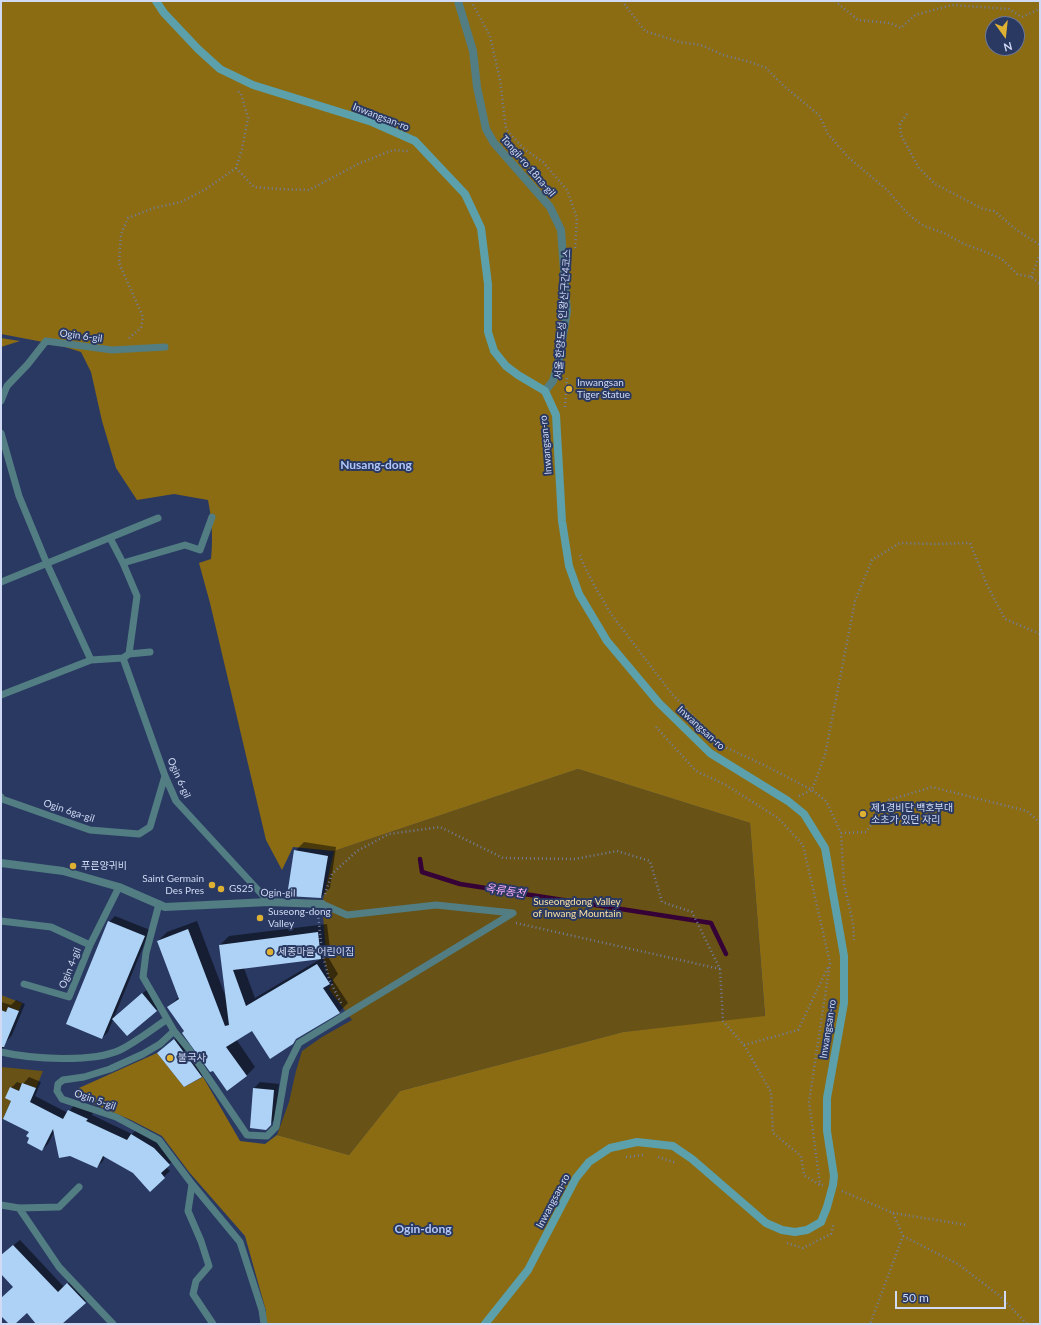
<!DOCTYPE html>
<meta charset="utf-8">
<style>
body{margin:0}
#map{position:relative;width:1041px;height:1325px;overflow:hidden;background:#2a3962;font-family:Lato,sans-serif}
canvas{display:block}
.frame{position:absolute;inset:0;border:2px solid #d0daf4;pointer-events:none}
.north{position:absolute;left:985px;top:16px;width:40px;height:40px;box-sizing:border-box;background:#2a3962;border:1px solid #6c799c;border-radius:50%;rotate:165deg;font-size:11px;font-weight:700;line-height:16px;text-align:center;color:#d0daf4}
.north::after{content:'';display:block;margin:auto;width:14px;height:18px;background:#deb133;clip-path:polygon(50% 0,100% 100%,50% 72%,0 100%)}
.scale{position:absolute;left:895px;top:1291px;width:111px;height:18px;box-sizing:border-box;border:2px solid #d0daf4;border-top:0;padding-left:5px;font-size:12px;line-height:14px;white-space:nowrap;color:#d0daf4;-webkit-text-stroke:3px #2a3962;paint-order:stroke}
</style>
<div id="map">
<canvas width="1041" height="1325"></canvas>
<div class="frame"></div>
<div class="north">N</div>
<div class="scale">50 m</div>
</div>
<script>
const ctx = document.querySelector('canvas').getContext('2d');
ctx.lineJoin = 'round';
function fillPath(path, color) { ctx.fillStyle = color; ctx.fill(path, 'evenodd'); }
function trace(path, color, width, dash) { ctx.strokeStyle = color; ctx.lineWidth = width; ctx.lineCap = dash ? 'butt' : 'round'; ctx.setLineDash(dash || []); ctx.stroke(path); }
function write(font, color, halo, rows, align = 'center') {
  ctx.font = font + ' Lato,"Noto Sans KR",sans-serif'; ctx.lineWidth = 4; ctx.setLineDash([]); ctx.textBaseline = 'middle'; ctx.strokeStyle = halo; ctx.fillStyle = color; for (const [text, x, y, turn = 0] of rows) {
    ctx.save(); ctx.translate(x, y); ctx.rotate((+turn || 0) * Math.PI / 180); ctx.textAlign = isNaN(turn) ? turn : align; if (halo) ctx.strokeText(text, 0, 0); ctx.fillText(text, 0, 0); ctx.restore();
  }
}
fillPath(new Path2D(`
 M578,769L750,823L765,1017L623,1032L400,1091L349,1155L277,1135L289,1102L296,1071L302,1051L322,1037L352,1020L329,989L333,983L332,978L329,979L322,952L326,951L322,904L334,851Z
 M1,995L22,1003L19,1011L9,1007L6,1012L1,1010Z
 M1,1067L43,1071L36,1088L22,1083L19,1091L10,1087L11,1101L3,1119L1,1118Z`), '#685215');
fillPath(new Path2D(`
 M1,1H1040V1324H266V1311L245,1236L189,1172L162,1136L131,1120L77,1097L79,1088L157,1053L184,1087L203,1077L240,1141L265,1144L277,1135L349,1155L400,1091L623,1032L765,1016L750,823L578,769L334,851L293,847L282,870L266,840L210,603L199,563L211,559C213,538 212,520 208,500L174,494L137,500L116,468L102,421L91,372L81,352L59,345L1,334ZM993,24H1017V48H993Z
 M1,338L20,341L1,347Z`), '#8b6c13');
fillPath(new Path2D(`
 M304,842L336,847L330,888L321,897L295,851Z
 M115,916L150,930L108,1032L102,1038L109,922Z
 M197,921L225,995L220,945L229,936L327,924L330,949L321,958L244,968L255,998L327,955L338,974L333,980L348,1003L339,1012L300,1035L292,1043L252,1030L236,1039L255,1067L246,1076L185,1031L168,1007L179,997L158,941L167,932Z
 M149,988L162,1004L156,1010L119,1013Z
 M16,1000L25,1004L12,1035L6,1042L1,1053V1002L11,1005Z
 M181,1034L207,1070L201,1076L158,1053Z
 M29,1077L41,1082L35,1096L68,1113L75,1104L93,1113L92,1115L132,1134L137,1129L160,1142L175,1159L166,1167L170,1171L150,1190L133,1172L105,1156L103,1161L97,1167L55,1130L48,1144L42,1150L31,1137L30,1131L12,1100L11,1088L17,1082L23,1084Z
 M260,1082L279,1084L276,1118L266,1129L254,1088Z
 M20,1240L64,1287L74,1278L91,1296L60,1324H38L27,1312L13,1324H10L1,1315V1298L14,1287L1,1273V1255Z`), '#0007');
trace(new Path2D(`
 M420,859L422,872L460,884L711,923L726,954`), '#350136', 4.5);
fillPath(new Path2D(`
 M294,850L328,856L321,898L287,896Z
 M108,921L145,936L102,1039L66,1024Z
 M188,929L225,1026L229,1025L219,945L318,932L321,959L233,970L246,1006L317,964L330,984L323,988L340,1013L296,1039L293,1044L270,1059L252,1031L226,1047L247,1076L227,1091L213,1071L210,1072L182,1033L184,1031L167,1007L179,999L157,941Z
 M142,993L157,1011L127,1036L112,1019Z
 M8,1007L19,1011L4,1047H1V1010L6,1012Z
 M174,1039L202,1077L184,1087L157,1053Z
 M22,1083L36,1088L30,1102L63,1119L68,1110L88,1119L86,1121L127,1140L131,1134L154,1148L170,1165L161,1173L165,1178L150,1192L133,1173L103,1156L97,1168L70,1156L59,1158L53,1129L42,1151L27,1143L29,1138L26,1136L29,1132L3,1119L11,1101L5,1098L10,1087L19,1091Z
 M253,1088L274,1090L271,1125L266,1130L250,1128Z
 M13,1245L58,1292L67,1283L86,1303L62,1324H36L27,1313L15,1324H9L1,1316V1298L13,1287L1,1274V1255Z`), '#add2f5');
trace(new Path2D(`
 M471,1L490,36L500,80L506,129L523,148L543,162L567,190L577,218L575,250
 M622,1L645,31L679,42L701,45L723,55L750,62L766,68L785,87L819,115L828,134L848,157L887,190L909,215L924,226L944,233L964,244L981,250L1002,259L1017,274L1031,277L1040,284
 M835,1L858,20L890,23L901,28L915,15L952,5L1009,9L1022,17L1040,9
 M907,114L900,124L901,135L919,168L935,184L983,209L994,211L1018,231L1040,245
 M236,168L254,187L278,189L309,190L360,163L393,150L408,151
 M1031,277L1040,254
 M129,338L141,328L143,317L119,263L121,234L128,218L154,208L181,202L206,189L236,168L242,149L248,118L241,94L238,91
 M565,407L567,378
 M580,555L582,561L594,585L611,614L672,694L696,719L725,747L764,765L812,790L826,801L841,833L844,884L853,923L854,940
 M656,727L696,771L726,785L778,818L803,845L830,963L809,1102L820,1185
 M799,796L812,790L825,755L855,601L872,560L900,543L935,544L970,543L987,585L1005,619L1040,634
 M841,833L866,832L889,800L932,787L1027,811L1040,823
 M325,894L332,874L357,851L389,834L440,827L503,858L575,859L617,851L650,861L662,902L692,912L720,969L723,1021L744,1045L771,1092L773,1133L801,1156L804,1175L820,1185H823
 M318,914L322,952L329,979L342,1005
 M516,923L720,969
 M744,1045L798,1030L829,965
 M626,1157L643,1155
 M658,1157L676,1163
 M842,1191L893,1213L903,1236L870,1324
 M893,1213L967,1225
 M903,1236L958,1264L1000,1296L1027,1324
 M787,1243L803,1248L831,1234L834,1223`), '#717ea1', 2.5, [1, 3]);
trace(new Path2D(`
 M1,401L7,386L28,364L46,341L112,350L165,347
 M1,433L19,496L47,564L91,660
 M110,538L123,563
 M1,582L158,518
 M129,654L137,596L123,563L185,545L200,550L212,517
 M123,658L165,776L176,801L269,902
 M1,695L91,660L123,658L129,654L150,652
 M1,797L2,799L90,830L139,834L150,827L165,776
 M159,904L146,953L143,977L174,1031L160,1044L143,1054L110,1069L84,1077L63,1080L58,1084L57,1091L62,1099L116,1117L159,1140L192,1184L188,1211L201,1241L209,1266L196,1281L193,1294L213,1324
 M1,921L51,927L90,945L69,997L24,984
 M90,945L119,887
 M174,1031L188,1048L247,1135L267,1136L276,1127L286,1069L299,1043L513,913L436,905L347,915L322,904
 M1,1052C31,1059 92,1063 120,1050C136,1042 151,1030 166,1020
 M192,1184L240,1242L262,1310L264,1324
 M1,1205L19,1208L59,1207L79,1187
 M19,1208L59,1267L113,1324`), '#527d83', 7);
trace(new Path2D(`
 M458,1L473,51L477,87L486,129L494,143L550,207L561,230L567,311L559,360L553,381L545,391
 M1,863L63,871L119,887L165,907L269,902L322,904`), '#527d83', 8);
trace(new Path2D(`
 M156,1L164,13L198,49L220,69L253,85L372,122L415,141L465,194L481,228L488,284V332L494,351L506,366L518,375L545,391L556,415L562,521L569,566L579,594L607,641L659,703L710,753L788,801L804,814L825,848L844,956V1003L827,1098V1131L834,1176L833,1185L827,1207L821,1222L807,1230L795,1232L782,1230L766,1223L692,1159L673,1146L637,1142L610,1148L589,1162L576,1178L528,1270L485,1324`), '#5ba0aa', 8);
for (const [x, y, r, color] of [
 [569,389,4,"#deb133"],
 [863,814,4,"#deb133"],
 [73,866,4,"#deb133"],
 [212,885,4,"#deb133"],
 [221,889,4,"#deb133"],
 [260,918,4,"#deb133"],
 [270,952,4,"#deb133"],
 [170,1058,4,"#deb133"]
]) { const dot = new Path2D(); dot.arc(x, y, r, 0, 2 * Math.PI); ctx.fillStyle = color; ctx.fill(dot); trace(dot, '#2a3962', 1.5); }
write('10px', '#d0daf4', '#2a3962', [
 ["Inwangsan-ro",381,117,21],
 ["Tongil-ro 18na-gil",528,166,49],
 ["서울 한양도성 인왕산구간4코스",563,314,-86],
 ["Ogin 6-gil",81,336,8],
 ["Inwangsan-ro",546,445,-95],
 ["Inwangsan-ro",701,728,42],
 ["Ogin 6-gil",179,778,66],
 ["Ogin 6ga-gil",69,811,18],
 ["Ogin-gil",278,893,1],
 ["Ogin 4-gil",70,968,-68],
 ["Inwangsan-ro",828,1029,-81],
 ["Ogin 5-gil",95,1100,19],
 ["Inwangsan-ro",553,1201,-62]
]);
write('10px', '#d0daf4', '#2a3962', [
 ["Inwangsan",577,383],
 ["Tiger Statue",577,395],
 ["제1경비단 백호부대",871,808],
 ["소초가 있던 자리",871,820],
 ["푸른양귀비",81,866],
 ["Saint Germain",204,879,"right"],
 ["Des Pres",204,891,"right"],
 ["GS25",229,889],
 ["Suseong-dong",268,912],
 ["Valley",268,924],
 ["세종마을 어린이집",278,952],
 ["불국사",178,1058]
], 'left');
write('10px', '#fae0a4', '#2a3962', [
 ["Suseongdong Valley",577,902],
 ["of Inwang Mountain",577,914]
]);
write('italic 11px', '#faabf9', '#2a3962', [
 ["옥류동천",505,891,9]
]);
write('bold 12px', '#b1c6f8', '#2a3962', [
 ["Nusang-dong",376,465],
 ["Ogin-dong",423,1229]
]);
</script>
